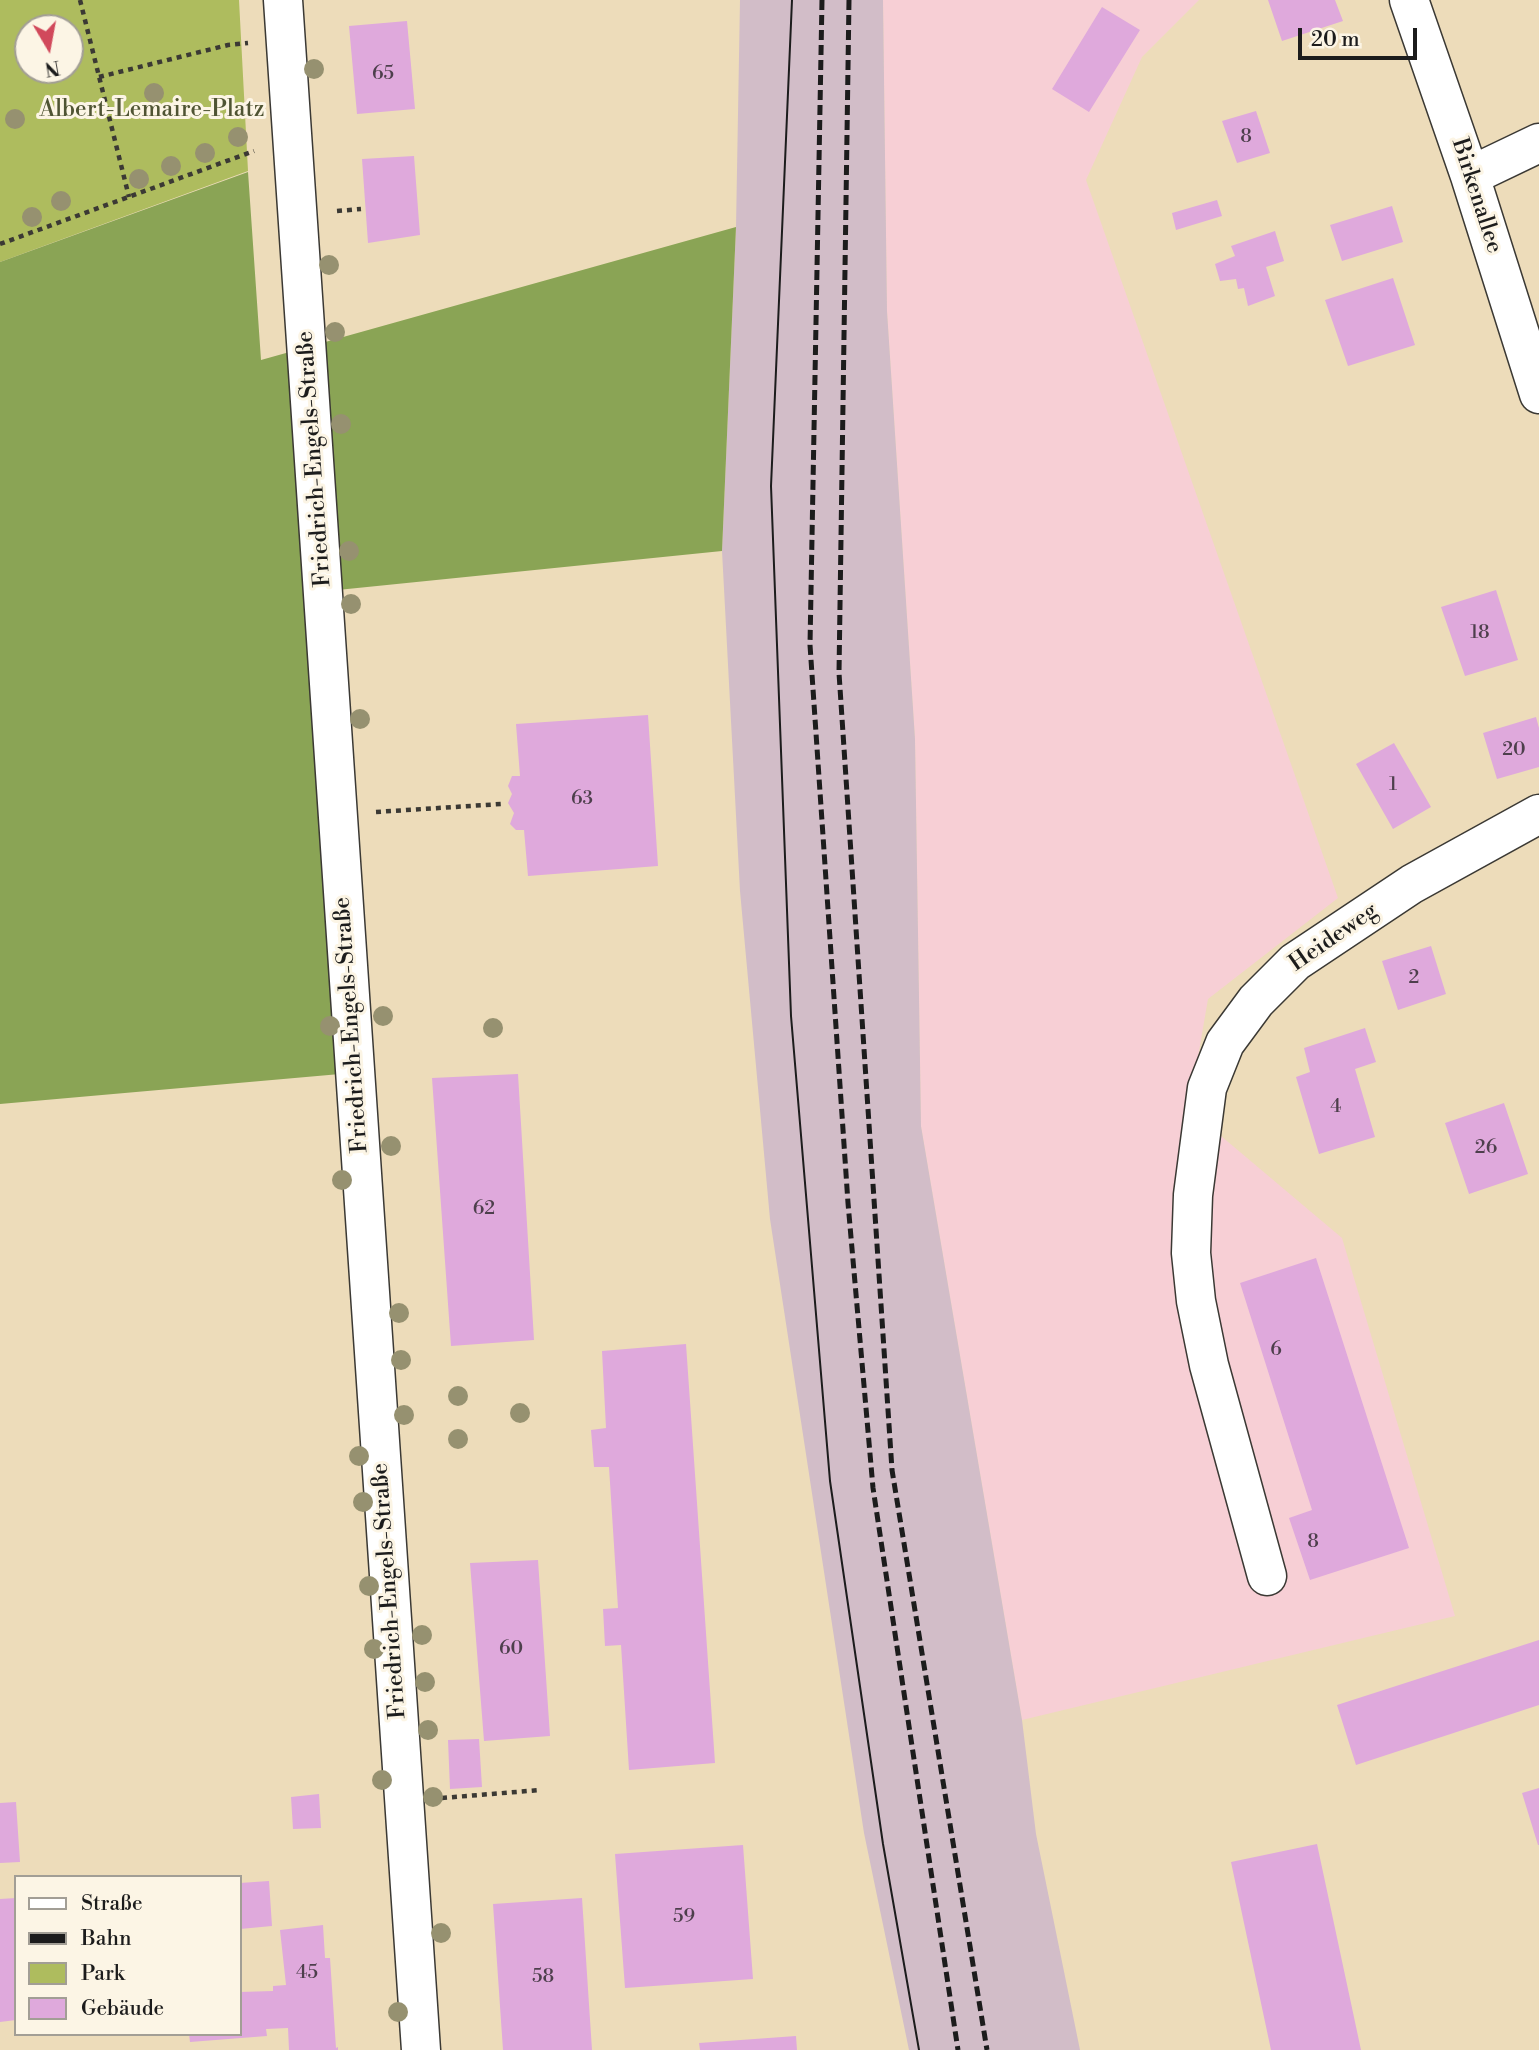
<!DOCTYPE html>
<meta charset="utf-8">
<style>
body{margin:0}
#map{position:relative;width:1539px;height:2050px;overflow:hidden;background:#eddcba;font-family:"Libre Bodoni",serif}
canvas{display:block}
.legend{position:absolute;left:14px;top:1875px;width:228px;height:161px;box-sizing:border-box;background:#fcf5e5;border:2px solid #a29e95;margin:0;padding:9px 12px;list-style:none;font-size:21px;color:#1c1c1c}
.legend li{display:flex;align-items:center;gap:14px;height:35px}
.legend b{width:35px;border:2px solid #a29e95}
.north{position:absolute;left:14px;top:14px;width:70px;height:70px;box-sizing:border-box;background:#fcf5e5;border:2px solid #a29e95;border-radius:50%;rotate:170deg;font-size:19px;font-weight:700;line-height:28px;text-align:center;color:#1c1c1c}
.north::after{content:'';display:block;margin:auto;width:24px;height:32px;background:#d1495b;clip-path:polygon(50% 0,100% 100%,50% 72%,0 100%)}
.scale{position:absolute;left:1298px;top:28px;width:119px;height:32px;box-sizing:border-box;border:4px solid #1c1c1c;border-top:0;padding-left:9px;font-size:21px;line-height:24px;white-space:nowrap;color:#1c1c1c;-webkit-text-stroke:5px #fcf5e5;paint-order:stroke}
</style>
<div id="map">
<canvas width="1539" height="2050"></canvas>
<ul class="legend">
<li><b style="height:9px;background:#fff"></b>Straße</li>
<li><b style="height:9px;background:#1c1c1c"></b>Bahn</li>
<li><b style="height:19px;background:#aebc5e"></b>Park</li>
<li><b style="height:19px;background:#dfa9dc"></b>Gebäude</li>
</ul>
<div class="north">N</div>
<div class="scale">20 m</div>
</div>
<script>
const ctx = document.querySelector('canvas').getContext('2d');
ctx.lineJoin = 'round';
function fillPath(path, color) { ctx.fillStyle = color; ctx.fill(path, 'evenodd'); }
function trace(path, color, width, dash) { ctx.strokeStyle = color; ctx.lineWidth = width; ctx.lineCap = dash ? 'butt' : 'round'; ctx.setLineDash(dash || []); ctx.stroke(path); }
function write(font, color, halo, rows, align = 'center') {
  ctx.font = font + ' "Libre Bodoni",serif'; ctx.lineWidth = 6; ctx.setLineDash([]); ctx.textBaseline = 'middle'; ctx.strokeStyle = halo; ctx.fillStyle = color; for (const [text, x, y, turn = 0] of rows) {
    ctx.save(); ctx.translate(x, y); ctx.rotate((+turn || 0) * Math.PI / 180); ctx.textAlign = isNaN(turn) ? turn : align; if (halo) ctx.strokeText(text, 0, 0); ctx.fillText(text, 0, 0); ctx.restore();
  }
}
fillPath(new Path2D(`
 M883,0H1199L1142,57L1086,180L1338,898L1208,999L1189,1109L1342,1238L1455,1616L1022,1720L921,1126L915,739L887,311Z`), '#f7cfd5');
fillPath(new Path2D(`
 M740,0H883L887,311L915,739L921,1126L1022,1720L1036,1834L1080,2050H909L864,1833L770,1219L740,891L722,551L736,227Z`), '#d2bdc8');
fillPath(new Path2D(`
 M0,0H239L248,171L0,262ZM28,28H70V70H28Z`), '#aebc5e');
fillPath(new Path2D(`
 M248,172L261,360L736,227L722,551L308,593L340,1074L0,1104V262Z`), '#8aa455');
fillPath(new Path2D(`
 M1268,0H1335L1343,21L1282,41Z
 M1102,7L1140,30L1089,112L1052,89Z
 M407,21L415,109L357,114L349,26Z
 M1256,111L1270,153L1237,163L1222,121Z
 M414,156L420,235L368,243L362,159Z
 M1217,200L1222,216L1176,230L1172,213Z
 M1392,206L1403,242L1342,261L1330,225Z
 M1275,231L1284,261L1266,267L1275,296L1248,306L1244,288L1238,289L1236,279L1220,281L1215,264L1235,256L1231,246Z
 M1393,278L1415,345L1348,366L1325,300Z
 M1496,590L1518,660L1465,676L1441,607Z
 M648,715L658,866L528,876L524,830H516L510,824L514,813L508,803L512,794L508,786L512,776H520L516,724Z
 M1536,717L1539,728V767L1497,779L1483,733Z
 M1394,743L1431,807L1393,829L1356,764Z
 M1431,946L1446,994L1398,1010L1382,961Z
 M1365,1028L1376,1062L1355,1069L1375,1137L1319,1154L1296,1077L1310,1072L1304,1048Z
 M518,1074L534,1340L451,1346L432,1078Z
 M1504,1103L1528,1174L1469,1194L1445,1123Z
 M1316,1258L1409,1548L1310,1580L1289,1518L1312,1510L1240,1283Z
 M686,1344L715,1763L629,1770L621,1645L605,1646L603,1609L618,1608L609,1467H594L591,1430L606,1428L602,1351Z
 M538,1560L550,1736L484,1741L470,1563Z
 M1539,1640V1705L1356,1765L1337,1705Z
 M479,1739L482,1787L450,1789L448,1740Z
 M1539,1788V1845H1538L1522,1793Z
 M319,1794L321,1828L293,1829L291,1797Z
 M16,1802L20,1862L0,1863V1803Z
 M1317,1844L1361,2050H1271L1231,1862Z
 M743,1845L753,1979L625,1988L615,1854Z
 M269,1881L272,1926L240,1929V1883Z
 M16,1898V2020L0,2022V1899Z
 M582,1898L592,2050H503L493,1904Z
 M323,1925L325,1958H330L336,2048L338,2047V2050H289L288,2028L266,2029L267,2036L190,2042L189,2034H240V1992L273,1991V1986L286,1985L280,1930Z
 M796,2036L797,2050H700L699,2043Z`), '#dfa9dc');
const minor = new Path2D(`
 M1409,0L1470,176L1539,394
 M1470,176L1539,143
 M1267,1576L1209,1365L1196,1301L1191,1253L1193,1195L1207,1088L1225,1043L1256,1001L1295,962L1412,884L1539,814`);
const major = new Path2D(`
 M283,0L421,2050`);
trace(minor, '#3b3934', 41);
trace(major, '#3b3934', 41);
trace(new Path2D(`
 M80,0L129,197
 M99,77L228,45L248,43
 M337,211L361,209
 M0,244L254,151
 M376,812L501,804
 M442,1798L540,1790`), '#3b3934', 4.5, [5, 5]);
trace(minor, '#fff', 38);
trace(major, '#fff', 38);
trace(new Path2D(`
 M792,0L771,486L791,1016L830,1481L883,1844L919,2050`), '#1c1c1c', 2);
trace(new Path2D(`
 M822,0L810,645L848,1203L873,1488L958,2050
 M849,0L839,673L892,1470L987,2050`), '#1c1c1c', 5, [10, 5]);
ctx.fillStyle = '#969170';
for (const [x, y] of [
 [314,69],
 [154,93],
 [15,119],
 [238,137],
 [205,153],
 [171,166],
 [139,179],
 [61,201],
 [32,217],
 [329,265],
 [335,332],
 [341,424],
 [349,551],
 [351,604],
 [360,719],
 [383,1016],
 [330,1026],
 [493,1028],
 [391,1146],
 [342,1180],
 [399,1313],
 [401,1360],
 [458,1396],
 [520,1413],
 [404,1415],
 [458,1439],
 [359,1456],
 [363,1502],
 [369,1586],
 [422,1635],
 [374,1649],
 [425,1682],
 [428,1730],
 [382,1780],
 [433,1797],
 [441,1933],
 [398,2012]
]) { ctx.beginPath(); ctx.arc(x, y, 10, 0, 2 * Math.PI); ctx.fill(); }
write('19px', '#4d3f4c', null, [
 ["65",383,74],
 ["8",1246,137],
 ["18",1480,633],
 ["20",1514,750],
 ["1",1393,785],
 ["63",582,799],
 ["2",1414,978],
 ["4",1336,1107],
 ["26",1486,1148],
 ["62",484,1209],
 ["6",1276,1350],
 ["8",1313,1542],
 ["60",511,1649],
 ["59",684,1917],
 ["45",307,1973],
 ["58",543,1977]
]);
write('23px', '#4f5433', '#fcf5e5', [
 ["Albert-Lemaire-Platz",152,110]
]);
write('23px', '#1c1c1c', '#fcf5e5', [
 ["Birkenallee",1476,196,72],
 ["Friedrich-Engels-Straße",315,459,-94],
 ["Heideweg",1334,938,-35],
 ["Friedrich-Engels-Straße",352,1025,-94],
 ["Friedrich-Engels-Straße",390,1591,-94]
]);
</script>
